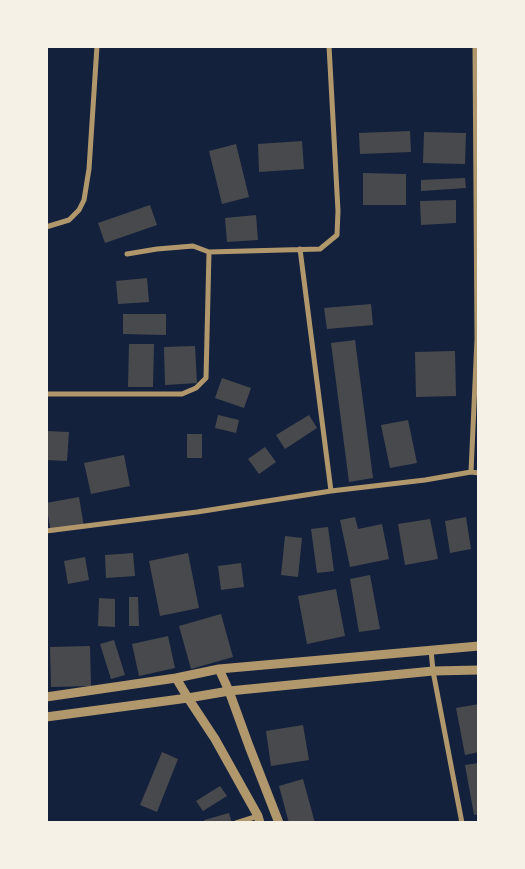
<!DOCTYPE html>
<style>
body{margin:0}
#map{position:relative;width:525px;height:869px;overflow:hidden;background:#14213d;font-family:"Asap Condensed",sans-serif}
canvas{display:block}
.frame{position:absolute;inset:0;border:48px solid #f6f1e7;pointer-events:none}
</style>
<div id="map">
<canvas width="525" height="869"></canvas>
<div class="frame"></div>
</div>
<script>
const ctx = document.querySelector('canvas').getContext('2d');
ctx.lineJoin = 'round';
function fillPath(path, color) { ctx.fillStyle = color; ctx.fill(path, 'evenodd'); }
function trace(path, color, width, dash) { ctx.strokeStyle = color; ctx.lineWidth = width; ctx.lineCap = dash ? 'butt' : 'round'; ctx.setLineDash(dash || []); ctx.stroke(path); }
fillPath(new Path2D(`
 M410,131L411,152L360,154L359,133Z
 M424,132L466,133L465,164L423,163Z
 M302,141L304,169L259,172L258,144Z
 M236,144L249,197L222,204L209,151Z
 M363,173L406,174V205H363Z
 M465,178L466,188L421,191V180Z
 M456,200V223L421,225L420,201Z
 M150,205L157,225L105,243L98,223Z
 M256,215L258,240L227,242L225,218Z
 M147,278L149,302L118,304L116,281Z
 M371,304L373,325L327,329L324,308Z
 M123,314H166V335L123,334Z
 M355,340L373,478L349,482L331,343Z
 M129,344H154L153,387H128Z
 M195,346L197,383L165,385L164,347Z
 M455,351L456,396L416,397L415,352Z
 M222,378L251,388L244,408L215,398Z
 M218,415L239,420L236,433L215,428Z
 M309,415L317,428L285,449L276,435Z
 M408,420L417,463L390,468L381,425Z
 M46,431L69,432L67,461L46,460Z
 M187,434H202V458H187Z
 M265,447L276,462L259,474L248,459Z
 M124,455L130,486L91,494L84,463Z
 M79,497L84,527L51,533L46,503Z
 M355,517L358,529L382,524L389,559L350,567L340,520Z
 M466,517L471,549L450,553L445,521Z
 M430,519L438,559L405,565L398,524Z
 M328,527L334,571L317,573L311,529Z
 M285,536L302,538L298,577L281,575Z
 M133,553L135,576L106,578L105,555Z
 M188,553L199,608L160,616L149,561Z
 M85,557L89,580L68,584L64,561Z
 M241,563L244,587L221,590L218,566Z
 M370,575L380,629L359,632L350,579Z
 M336,589L345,636L307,644L298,596Z
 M129,597H138L139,626H129Z
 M99,598L115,599V627L98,626Z
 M221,614L233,657L191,669L179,626Z
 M168,636L175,668L139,676L132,644Z
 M114,640L125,675L111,679L100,644Z
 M90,646L91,686L51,687L50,647Z
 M479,704V752L465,755L456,708Z
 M303,725L309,760L271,766L266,731Z
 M162,752L178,759L157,812L140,805Z
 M479,763V814L474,815L465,765Z
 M303,779L315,823H289L279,786Z
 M220,786L227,796L203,811L196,801Z
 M229,813L232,823H205L204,820Z`), '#48494c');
trace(new Path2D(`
 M46,227L69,220L79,210L84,200L89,169L97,46
 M300,249L331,491
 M127,254L157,249L193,246L209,252L320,249L337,235L338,211L329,46
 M46,394H182L196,388L206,378L209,252
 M471,472L477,339L475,46
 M46,531L197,512L331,491L425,480L471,472L479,473
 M431,650L433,671L462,823
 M236,823L258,816`), '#b1986c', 5);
trace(new Path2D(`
 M219,669L229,691L249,746L279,823
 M176,678L188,698L215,739L258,816L260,823
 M46,697L176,678L219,669L479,646
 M46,717L188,698L229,691L433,671L479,670`), '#b1986c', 9);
</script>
